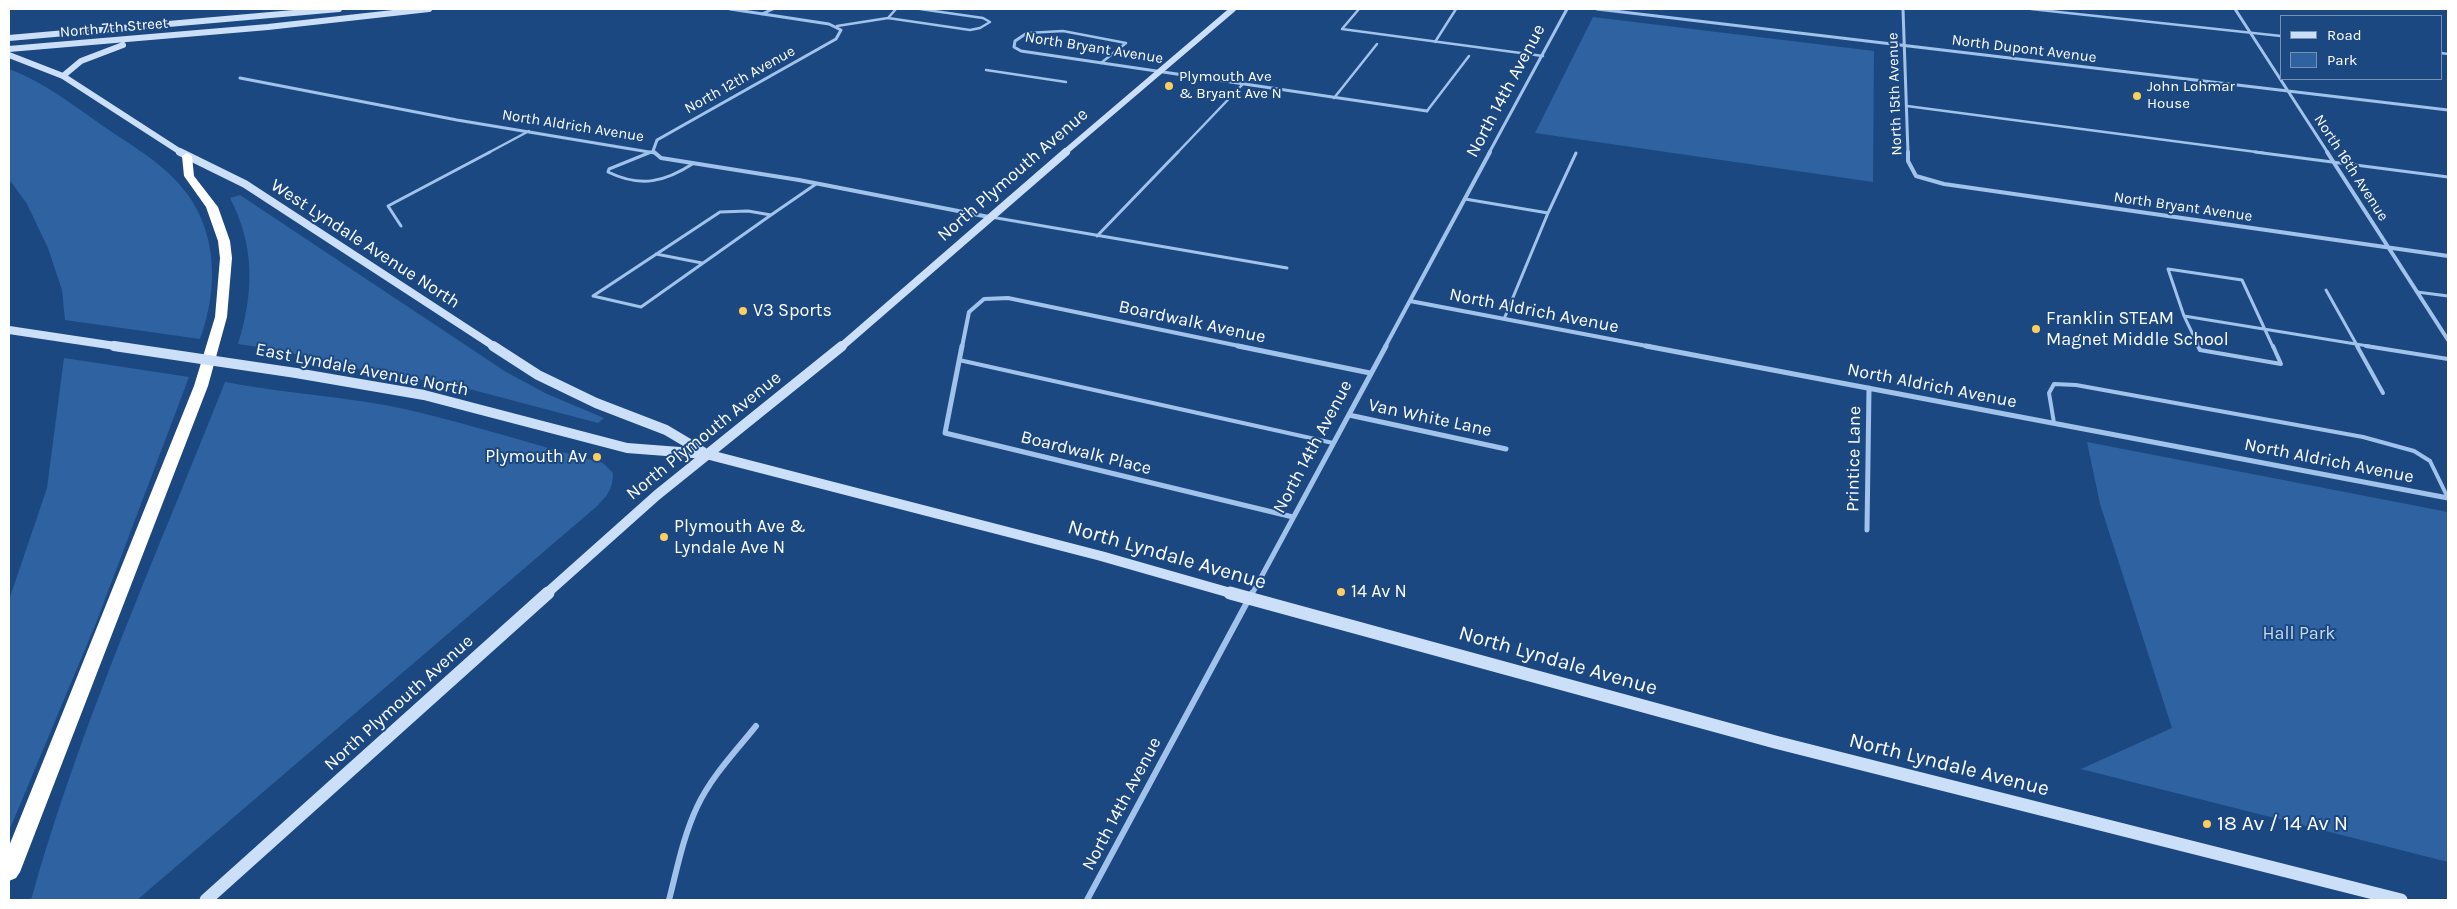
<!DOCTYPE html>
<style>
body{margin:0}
#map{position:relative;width:2457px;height:909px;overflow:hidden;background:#1c4882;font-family:Karla,sans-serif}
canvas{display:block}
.frame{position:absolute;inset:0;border:10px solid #fff;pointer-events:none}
.legend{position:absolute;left:2280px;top:15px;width:162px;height:65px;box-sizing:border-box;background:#1c4882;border:1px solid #7791b4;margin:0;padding:6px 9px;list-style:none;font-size:15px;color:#fff}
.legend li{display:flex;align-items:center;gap:10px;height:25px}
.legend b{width:25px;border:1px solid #7791b4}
</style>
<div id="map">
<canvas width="2457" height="909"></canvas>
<div class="frame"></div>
<ul class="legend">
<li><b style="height:6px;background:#ccdff8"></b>Road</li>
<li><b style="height:14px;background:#2f62a1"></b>Park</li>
</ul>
</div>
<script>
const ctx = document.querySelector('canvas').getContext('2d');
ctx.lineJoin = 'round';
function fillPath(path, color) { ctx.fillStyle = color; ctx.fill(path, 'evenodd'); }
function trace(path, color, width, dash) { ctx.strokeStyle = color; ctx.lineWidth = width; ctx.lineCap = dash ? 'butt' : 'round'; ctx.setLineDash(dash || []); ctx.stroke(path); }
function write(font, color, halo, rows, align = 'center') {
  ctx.font = font + ' Karla,sans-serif'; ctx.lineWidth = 4; ctx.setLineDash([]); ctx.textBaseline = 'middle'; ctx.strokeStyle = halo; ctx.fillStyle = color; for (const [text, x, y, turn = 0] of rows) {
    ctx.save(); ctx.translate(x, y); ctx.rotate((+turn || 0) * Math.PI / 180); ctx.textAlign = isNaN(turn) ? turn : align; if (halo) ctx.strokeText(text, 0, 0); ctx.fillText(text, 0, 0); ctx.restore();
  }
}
fillPath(new Path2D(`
 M1593,17L1874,51L1873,182L1535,133Z
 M9,69C44,82 73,105 103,126C129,144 158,160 179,184C218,227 219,287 200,339L65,320L62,290L48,248L27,204L9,179Z
 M240,195L506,372L547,394L604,418L598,423L458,386L337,365L280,350L238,344C254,293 255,246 230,198Z
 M64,358L189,377L96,623L9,831V600L47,488Z
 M225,382C286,394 348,396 409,410C474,425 538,446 603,463L613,473C613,489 607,496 596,507L137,900H31C80,724 158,552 225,382Z
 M2087,442L2448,512V862L2081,769L2172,728L2100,504Z`), '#2f62a1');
trace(new Path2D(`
 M1359,9L1342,29L1543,56
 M2031,9L2281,36
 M762,14L773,9
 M888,18L970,30L980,28L990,22L983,18L920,9
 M837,26L888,18L896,9
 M1027,33L1063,31L1126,43L1101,63
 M1435,42L1456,9
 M2441,53L2448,54
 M986,70L1066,82
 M1334,98L1377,44
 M1907,106L2264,153
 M1427,111L1469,56
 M488,153L529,131
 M649,153L651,152
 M1177,153L1242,85`), '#a1c2ea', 2.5);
trace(new Path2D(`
 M651,152L609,169L608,172C641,188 665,182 694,163
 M2255,152L2448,177
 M1465,199L1548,213
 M748,211L771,215L641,307L593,296L720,212Z
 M771,215L816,184
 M991,217L1287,268
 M401,226L388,206L490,152
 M1097,236L1178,152
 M656,254L702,263
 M2326,290L2358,347
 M2417,292L2448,296
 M2184,316L2374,347
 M1504,319L1548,213L1576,153
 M2199,347L2184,316L2168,269L2242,280L2273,347`), '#a1c2ea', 3);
trace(new Path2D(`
 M2198,346L2200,350L2281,364L2273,346
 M2357,346L2383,393
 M2366,346L2448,359
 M959,360L1333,443
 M2054,423L2049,393L2054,384L2076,385L2363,437L2414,451L2430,461L2448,498`), '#a1c2ea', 4);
trace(new Path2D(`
 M1597,9L2448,110
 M1903,9L1908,153
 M2235,9L2328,153
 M1027,33L1015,41L1014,47L1021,51L1427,111
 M240,78L457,120L655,153
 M653,151L657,140L836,39L841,30L829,24L730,9
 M1489,153L1567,9`), '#a1c2ea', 3);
trace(new Path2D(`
 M654,152L661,158L799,180L989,217
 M1908,152V161L1916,176L1944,184L2448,256
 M2327,152L2448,340
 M1410,301L1652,347
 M962,347L969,312L984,299L1008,298L1244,347
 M1385,347L1490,152`), '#a1c2ea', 4);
trace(new Path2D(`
 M962,346L945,433L1293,517
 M1238,346L1370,373
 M1646,346L2448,498
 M1349,415L1506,449
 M1867,530L1869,388
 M1252,594L1386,346`), '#a1c2ea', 5);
trace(new Path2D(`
 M669,900C677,869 683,837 697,807C711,777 735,752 756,726
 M1087,900L1252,593`), '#a1c2ea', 6);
trace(new Path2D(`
 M9,38L339,9
 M9,49L268,27L429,9
 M9,55L63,76L182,153
 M63,76L81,61L123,45
 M1064,153L1233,9`), '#ccdff8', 6);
trace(new Path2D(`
 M180,152L245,184L495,347
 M841,347L1066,152`), '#ccdff8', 8);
trace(new Path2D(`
 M493,346L538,375L596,403L666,430L703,452
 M296,373L424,395L627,448L706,454L1101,556L1234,594
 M546,594L657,495L842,346`), '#ccdff8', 10);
trace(new Path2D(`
 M1230,593L1775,742L2401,900
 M206,900L548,593`), '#ccdff8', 13);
fillPath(new Path2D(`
 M187,153L192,156L194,176L218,207L230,241L232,258L227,317L208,386L20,872L16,878L9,881V846L194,386L215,317L220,258L218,241L206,207L184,176L182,156Z`), '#fff');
trace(new Path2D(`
 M9,330L122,347`), '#ccdff8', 8);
trace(new Path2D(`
 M114,346L296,373`), '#ccdff8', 10);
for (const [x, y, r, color] of [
 [1169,86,5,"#fbce5e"],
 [2137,96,5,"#fbce5e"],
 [743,311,5,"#fbce5e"],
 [2036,329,5,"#fbce5e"],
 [597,457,5,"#fbce5e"],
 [664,537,5,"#fbce5e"],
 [1341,592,5,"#fbce5e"],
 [2207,824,5,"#fbce5e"]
]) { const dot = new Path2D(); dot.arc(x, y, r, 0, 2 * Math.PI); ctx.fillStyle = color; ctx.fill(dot); trace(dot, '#1c4882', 2); }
write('15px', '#fff', '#1c4882', [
 ["North 7th Street",114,28,-5],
 ["North Bryant Avenue",1094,48,9],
 ["North Dupont Avenue",2024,49,7],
 ["North 12th Avenue",740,80,-29],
 ["North 15th Avenue",1895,94,-92],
 ["North Aldrich Avenue",573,126,9],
 ["North 16th Avenue",2351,168,57],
 ["North Bryant Avenue",2183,207,8]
]);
write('15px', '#fff', '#1c4882', [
 ["Plymouth Ave",1179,77],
 ["& Bryant Ave N",1179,94],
 ["John Lohmar",2147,87],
 ["House",2147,104]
], 'left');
write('18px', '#fff', '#1c4882', [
 ["North 14th Avenue",1506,91,-62],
 ["North Plymouth Avenue",1013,175,-41],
 ["West Lyndale Avenue North",365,244,33],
 ["North Aldrich Avenue",1534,311,11],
 ["Boardwalk Avenue",1192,322,12],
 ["East Lyndale Avenue North",362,370,11],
 ["North Aldrich Avenue",1932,386,11],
 ["Van White Lane",1430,418,12],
 ["North Plymouth Avenue",704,436,-39],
 ["North 14th Avenue",1313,447,-62],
 ["Boardwalk Place",1086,453,14],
 ["Printice Lane",1854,459,-89],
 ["North Aldrich Avenue",2329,461,11],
 ["North Plymouth Avenue",399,703,-42],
 ["North 14th Avenue",1122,804,-62]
]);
write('18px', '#fff', '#1c4882', [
 ["V3 Sports",753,311],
 ["Franklin STEAM",2046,319],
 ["Magnet Middle School",2046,340],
 ["Plymouth Av",587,457,"right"],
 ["Plymouth Ave &",674,527],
 ["Lyndale Ave N",674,548],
 ["14 Av N",1351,592]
], 'left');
write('18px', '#c5dcf7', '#1c4882', [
 ["Hall Park",2299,634]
]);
write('21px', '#fff', '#1c4882', [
 ["North Lyndale Avenue",1167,555,16],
 ["North Lyndale Avenue",1558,661,16],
 ["North Lyndale Avenue",1949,765,14]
]);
write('21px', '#fff', '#1c4882', [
 ["18 Av / 14 Av N",2217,824]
], 'left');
</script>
